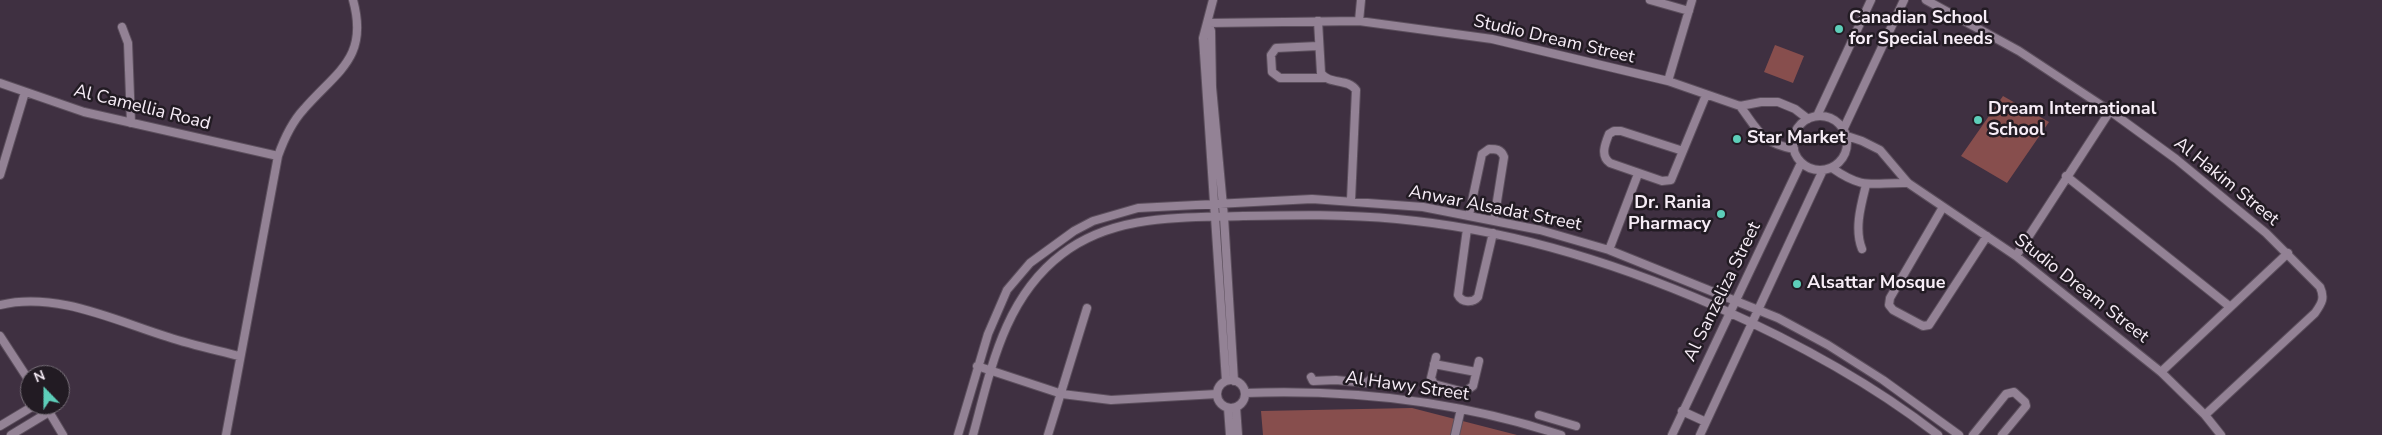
<!DOCTYPE html>
<style>
body{margin:0}
#map{position:relative;width:2382px;height:435px;overflow:hidden;background:#3f3041;font-family:"Nunito Sans",sans-serif}
canvas{display:block}
.north{position:absolute;left:20px;top:365px;width:50px;height:50px;box-sizing:border-box;background:#221b23;border:1px solid #776f78;border-radius:50%;rotate:338deg;font-size:14px;font-weight:700;line-height:20px;text-align:center;color:#f7edf7}
.north::after{content:'';display:block;margin:auto;width:18px;height:22px;background:#5dceb9;clip-path:polygon(50% 0,100% 100%,50% 72%,0 100%)}
</style>
<div id="map">
<canvas width="2382" height="435"></canvas>
<div class="north">N</div>
</div>
<script>
const ctx = document.querySelector('canvas').getContext('2d');
ctx.lineJoin = 'round';
function fillPath(path, color) { ctx.fillStyle = color; ctx.fill(path, 'evenodd'); }
function trace(path, color, width, dash) { ctx.strokeStyle = color; ctx.lineWidth = width; ctx.lineCap = dash ? 'butt' : 'round'; ctx.setLineDash(dash || []); ctx.stroke(path); }
function write(font, color, halo, rows, align = 'center') {
  ctx.font = font + ' "Nunito Sans",sans-serif'; ctx.lineWidth = 5; ctx.setLineDash([]); ctx.textBaseline = 'middle'; ctx.strokeStyle = halo; ctx.fillStyle = color; for (const [text, x, y, turn = 0] of rows) {
    ctx.save(); ctx.translate(x, y); ctx.rotate((+turn || 0) * Math.PI / 180); ctx.textAlign = isNaN(turn) ? turn : align; if (halo) ctx.strokeText(text, 0, 0); ctx.fillText(text, 0, 0); ctx.restore();
  }
}
fillPath(new Path2D(`
 M1775,45L1804,56L1793,83L1764,72Z
 M2003,96L2049,122L2007,183L1961,156Z
 M1412,408L1517,435H1263L1261,411Z`), '#874e4d');
const minor = new Path2D(`
 M1213,0L1203,38L1226,381
 M1650,0L1689,11
 M1926,0L2019,51L2110,111L2176,159L2266,233L2320,287C2325,298 2322,303 2315,313L2205,415
 M1318,21L1321,73C1329,85 1348,78 1356,90L1351,200
 M1359,21L1361,0
 M1208,23L1359,21L1492,39L1668,81L1740,106L1761,102H1778L1795,109L1808,119
 M1208,23L1211,31L1212,87L1224,217L1234,381
 M122,27L128,43L131,123
 M1318,46L1276,48L1271,55L1272,72L1280,78H1325
 M1668,81L1692,0
 M0,83L84,112L278,156
 M1740,106C1758,130 1761,143 1794,149
 M1793 143a27 27 0 1 1 54 0a27 27 0 1 1-54 0Z
 M1817,116L1871,0
 M1844,128L1904,0
 M1847,136L1862,141L1880,150L1908,183L2016,256L2161,372L2205,415L2221,435
 M1683,151L1621,131H1614L1609,134C1605,144 1600,156 1610,163L1662,181L1671,180L1706,95
 M1832,168C1865,191 1872,182 1908,183
 M0,175L25,92
 M2066,176L2229,306
 M1943,207L1890,298L1889,305L1893,310L1923,326L1929,325L1987,236
 M1469,215L1482,154L1489,149C1496,149 1501,149 1504,157L1494,220
 M1467,229L1458,295C1462,303 1473,303 1478,297L1493,233
 M1862,249C1854,229 1861,205 1866,185
 M1609,250L1638,174
 M2016,256L2110,111
 M0,305C56,291 116,321 168,337C192,345 216,350 239,356
 M0,336L30,382
 M1436,357L1431,378L1434,384L1464,392L1473,386L1479,361
 M1434,364L1476,372
 M977,366L1062,394L1111,400L1217,394
 M2161,372L2288,253
 M1311,377L1313,381L1336,380L1366,383L1372,378
 M1217 394a14 14 0 1 1 28 0a14 14 0 1 1-28 0Z
 M1245,393C1353,389 1458,401 1561,435
 M45,405L63,435
 M1236,407L1238,435
 M1228,408L1230,435
 M1682,411L1706,422
 M1539,415L1576,426
 M0,426L35,405
 M11,435L49,412
 M226,435L278,156C284,139 291,123 304,109C337,71 369,58 353,0
 M958,435L988,334L1007,290L1030,263L1074,231L1093,221L1138,208L1312,199L1423,207L1540,230L1609,250L1778,318L1828,345L1883,380L1959,435
 M973,435C991,369 1004,298 1062,254C1114,214 1180,218 1243,216C1295,215 1345,214 1397,219C1508,229 1614,262 1715,306C1794,341 1870,382 1938,435
 M1048,435L1087,308
 M1455,435L1461,409
 M1672,435L1801,163
 M1700,435L1823,170
 M1973,435L2006,394L2014,392L2025,402L2026,406L2002,435`);
trace(minor, '#5c4f5d', 10);
trace(minor, '#938295', 8);
for (const [x, y, r, color] of [
 [1839,29,5,"#5dceb9"],
 [1978,120,5,"#5dceb9"],
 [1737,139,5,"#5dceb9"],
 [1721,214,5,"#5dceb9"],
 [1797,284,5,"#5dceb9"]
]) { const dot = new Path2D(); dot.arc(x, y, r, 0, 2 * Math.PI); ctx.fillStyle = color; ctx.fill(dot); trace(dot, '#221b23', 2); }
write('bold 18px', '#f7edf7', '#221b23', [
 ["Canadian School",1849,19],
 ["for Special needs",1849,40],
 ["Dream International",1988,110],
 ["School",1988,131],
 ["Star Market",1747,139],
 ["Dr. Rania",1711,204,"right"],
 ["Pharmacy",1711,225,"right"],
 ["Alsattar Mosque",1807,284]
], 'left');
write('18px', '#f7edf7', '#221b23', [
 ["Studio Dream Street",1554,40,13],
 ["Al Camellia Road",142,108,14],
 ["Al Hakim Street",2226,182,39],
 ["Anwar Alsadat Street",1495,209,11],
 ["Studio Dream Street",2081,289,38],
 ["Al Sanzeliza Street",1723,292,-64],
 ["Al Hawy Street",1407,387,8]
]);
</script>
